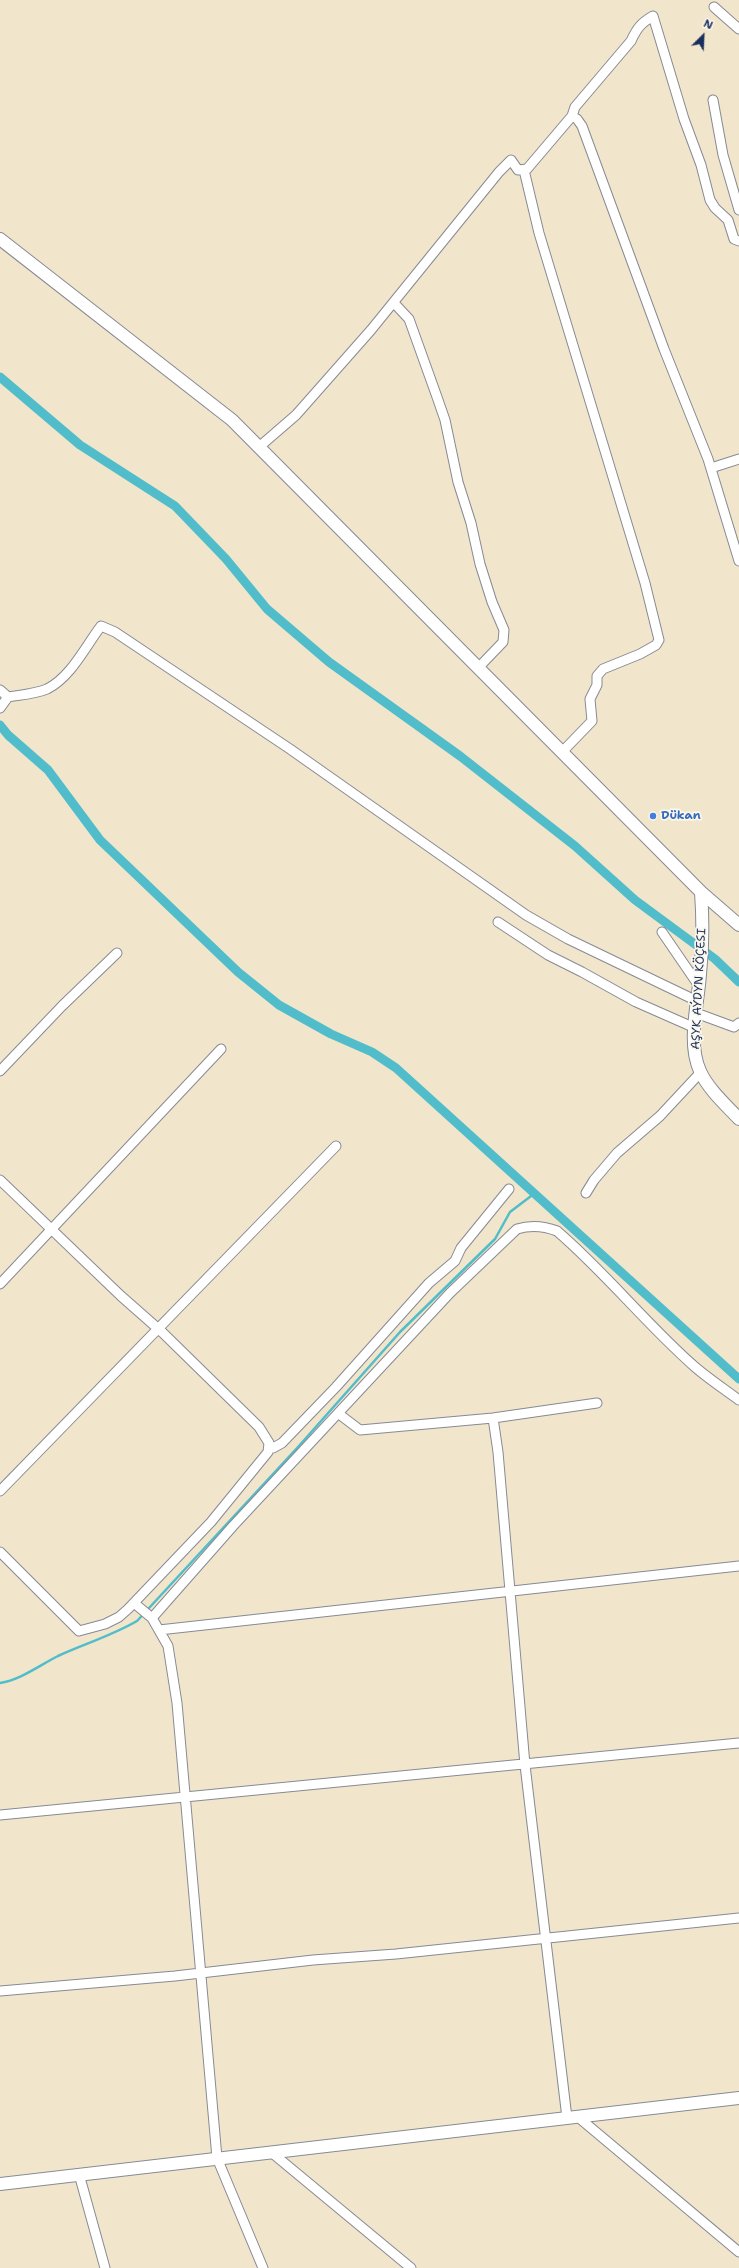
<!DOCTYPE html>
<meta charset="utf-8">
<style>
body{margin:0}
#map{position:relative;width:739px;height:2268px;overflow:hidden;background:#f1e6cb;font-family:"Shantell Sans",sans-serif}
canvas{display:block}
.north{position:absolute;left:683px;top:16px;width:40px;height:40px;-webkit-text-stroke:3px #fbf7ec;paint-order:stroke;rotate:24deg;font-size:11px;font-weight:700;line-height:16px;text-align:center;color:#1b2f5e}
.north::after{content:'';display:block;margin:auto;width:14px;height:18px;background:#1b2f5e;clip-path:polygon(50% 0,100% 100%,50% 72%,0 100%)}
</style>
<div id="map">
<canvas width="739" height="2268"></canvas>
<div class="north">N</div>
</div>
<script>
const ctx = document.querySelector('canvas').getContext('2d');
ctx.lineJoin = 'round';
function trace(path, color, width, dash) { ctx.strokeStyle = color; ctx.lineWidth = width; ctx.lineCap = dash ? 'butt' : 'round'; ctx.setLineDash(dash || []); ctx.stroke(path); }
function write(font, color, halo, rows, align = 'center') {
  ctx.font = font + ' "Shantell Sans",sans-serif'; ctx.lineWidth = 3.5; ctx.setLineDash([]); ctx.textBaseline = 'middle'; ctx.strokeStyle = halo; ctx.fillStyle = color; for (const [text, x, y, turn = 0] of rows) {
    ctx.save(); ctx.translate(x, y); ctx.rotate((+turn || 0) * Math.PI / 180); ctx.textAlign = isNaN(turn) ? turn : align; if (halo) ctx.strokeText(text, 0, 0); ctx.fillText(text, 0, 0); ctx.restore();
  }
}
trace(new Path2D(`
 M0,1683C20,1680 40,1665 58,1656C84,1644 111,1636 137,1621L298,1447L400,1332L495,1239L510,1212L535,1193`), '#51bdcb', 2.5);
trace(new Path2D(`
 M0,377L80,445L175,506L226,559L267,609L329,662L460,756L575,846L635,900L715,959L739,982
 M0,725L8,735L48,770L100,840L238,972L279,1005L331,1034L372,1052L396,1068L739,1379`), '#51bdcb', 9);
const street = new Path2D(`
 M714,7L739,29
 M713,100L723,155L739,210
 M572,116L577,119L582,126L664,349L708,459L739,561
 M524,170L539,233L645,583L659,640L656,645L640,654L603,669L597,676V685L590,699L592,721L563,751
 M394,303L409,319L437,397L445,420L458,482L471,523L480,564L492,602L504,630L503,642L479,667
 M259,447L296,415L371,330L499,172L511,160L518,170L527,169L572,116L575,107L631,41C637,28 641,23 653,16L684,119L701,165L710,200L715,208L728,220L734,239L739,241
 M711,468L739,459
 M0,690L8,697
 M0,708L8,697C20,695 35,694 47,689C71,677 85,647 101,626L115,632L290,749L526,915L568,939L697,1001
 M498,922L548,955L582,972L636,1002L695,1028
 M662,932L699,986
 M696,1013L734,1027L739,1023
 M0,1071L62,1006L117,953
 M0,1180L121,1296L163,1333L259,1427L269,1443L268,1452L211,1522L128,1609L119,1617L105,1624L79,1631L0,1552
 M586,1193L594,1180L617,1153L660,1116L701,1072
 M0,1284L221,1049
 M339,1414L360,1430L493,1418
 M269,1447L273,1448L282,1443L336,1387L429,1283L455,1261L461,1248L509,1189
 M0,1491L336,1146
 M134,1603L152,1618L168,1646L177,1703L217,2158L263,2268
 M152,1618L233,1526L450,1293L517,1229C530,1225 544,1226 557,1231C606,1273 646,1324 695,1367C709,1379 724,1389 739,1400
 M159,1630L739,1566
 M0,1815L739,1743
 M0,1991L175,1976L313,1960L396,1954L739,1918
 M578,2117L739,2252
 M567,2118L525,1765L498,1452L493,1418L597,1403
 M271,2152L411,2268
 M79,2174L105,2268`);
const secondary = new Path2D(`
 M0,239L232,420L701,892L739,925
 M701,892C703,920 703,947 700,974C698,1005 687,1042 700,1071C708,1089 726,1105 739,1119
 M0,2184L739,2098`);
trace(street, '#868a94', 11);
trace(secondary, '#868a94', 14);
trace(street, '#fff', 9);
trace(secondary, '#fff', 12);
for (const [x, y, r, color] of [
 [653,816,4,"#3f7fe0"]
]) { const dot = new Path2D(); dot.arc(x, y, r, 0, 2 * Math.PI); ctx.fillStyle = color; ctx.fill(dot); trace(dot, '#fbf7ec', 1.5); }
write('bold 12px', '#366cbe', '#fbf7ec', [
 ["Dükan",661,816]
], 'left');
write('12px', '#1b2f5e', '#fbf7ec', [
 ["AŞYK AÝDYN KÖÇESI",699,989,-87]
]);
</script>
